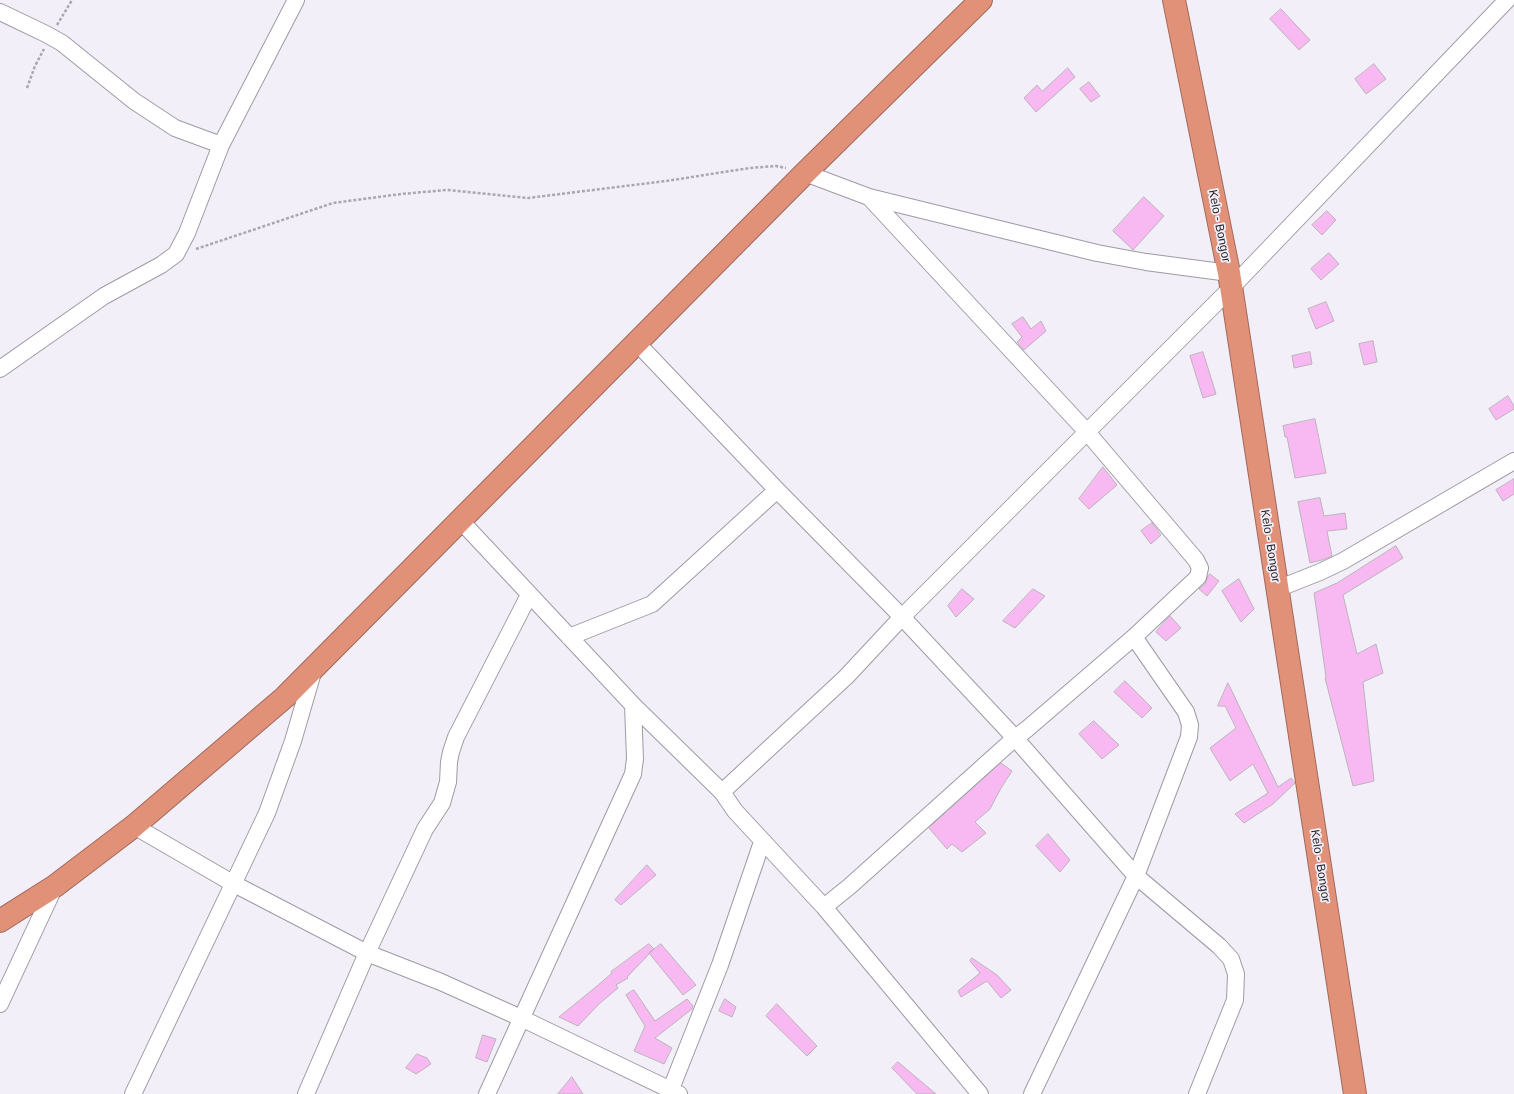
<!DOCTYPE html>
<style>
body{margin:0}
canvas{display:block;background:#f3eff9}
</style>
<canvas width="1514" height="1094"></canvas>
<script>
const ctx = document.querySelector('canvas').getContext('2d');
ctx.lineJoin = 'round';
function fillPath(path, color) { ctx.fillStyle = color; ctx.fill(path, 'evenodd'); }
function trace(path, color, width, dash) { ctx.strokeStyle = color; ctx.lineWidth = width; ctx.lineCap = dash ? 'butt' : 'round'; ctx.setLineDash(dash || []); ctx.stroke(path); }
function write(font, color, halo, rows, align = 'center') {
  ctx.font = font + ' Helvetica,sans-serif'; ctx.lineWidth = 3.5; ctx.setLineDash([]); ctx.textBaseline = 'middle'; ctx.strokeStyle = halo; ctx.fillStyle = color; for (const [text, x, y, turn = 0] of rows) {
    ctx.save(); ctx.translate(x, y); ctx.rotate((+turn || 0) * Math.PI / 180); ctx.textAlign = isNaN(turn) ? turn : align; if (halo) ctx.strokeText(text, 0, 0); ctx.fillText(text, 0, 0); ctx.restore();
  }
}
const building = new Path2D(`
 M1281,9L1310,40L1299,50L1270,19Z
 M1374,64L1386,79L1366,94L1355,79Z
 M1068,68L1075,77L1036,112L1024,98L1037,85L1042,91Z
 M1089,82L1100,96L1091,102L1080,89Z
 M1144,197L1164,216L1133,250L1113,231Z
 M1327,211L1336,220L1322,235L1312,225Z
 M1329,253L1339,264L1321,280L1311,269Z
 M1326,302L1334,321L1316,329L1308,309Z
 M1023,317L1031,329L1041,321L1046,331L1024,350L1017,342L1022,337L1012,324Z
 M1373,341L1377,362L1364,365L1359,344Z
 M1203,352L1216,394L1203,398L1190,356Z
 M1310,352L1312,364L1294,368L1292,356Z
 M1508,396L1514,406V409L1496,420L1489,409Z
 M1315,419L1326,473L1295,478L1287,437H1285L1283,426Z
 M1103,467L1117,485L1089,509L1079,499Z
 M1514,479V494L1503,501L1496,490Z
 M1320,498L1324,516L1345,513L1347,529L1327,531L1332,556L1322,560L1310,563L1298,502Z
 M1152,523L1161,535L1151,544L1141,531Z
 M1396,546L1403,558L1343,595L1357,654L1376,644L1383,673L1363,682L1374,781L1353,786L1325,678L1326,677L1314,593L1337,583Z
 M1210,574L1219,581L1207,596L1199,589L1205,584L1208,576Z
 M1239,579L1254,609L1241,622L1222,591Z
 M962,589L974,599L956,617L948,606Z
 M1033,589L1045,596L1015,628L1003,621Z
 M1170,616L1181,628L1166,641L1156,632Z
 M1125,681L1152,708L1142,718L1114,692Z
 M1228,683L1278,787L1291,778L1295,783L1273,804L1244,823L1235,814L1268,793L1253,764L1230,781L1210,748L1236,728L1225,706H1218Z
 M1094,721L1119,745L1102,759L1079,734Z
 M1001,763L1012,771L1001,788L990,809L975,822L986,833L962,852L952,844L947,849L929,828Z
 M1048,834L1070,860L1060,872L1036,846Z
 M647,865L656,875L621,905L615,900Z
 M649,944L654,949L627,977L628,978L616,985L618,988L599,1004L578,1026L559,1017L597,986L612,973L611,972Z
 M661,944L696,985L683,995L649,953Z
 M972,958L997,975L1011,990L1001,998L987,981L961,997L958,991L980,973L970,961Z
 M634,990L655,1021L687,999L693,1006L692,1009L655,1038L672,1048L664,1064L634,1051L645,1026L626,995Z
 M725,999L736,1007L732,1017L719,1011Z
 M777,1004L817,1046L807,1056L766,1016Z
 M483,1035L496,1039L487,1062L476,1058Z
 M417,1054L427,1058L431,1064L416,1074L406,1068Z
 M898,1062L936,1094H917L892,1068Z
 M572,1077L583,1094H558Z`);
fillPath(building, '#f8b8f2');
trace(building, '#bcb3bb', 1);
const minor = new Path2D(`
 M0,12L46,34L62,43L134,101L175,128L221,145
 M805,173L869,197L1097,253L1146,262L1229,273
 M637,343L777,490L902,617L1015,738L1136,876L1219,946L1231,959L1236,974L1235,1000L1197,1094
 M0,369L104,296L161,265L176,254L187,233L221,145L296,0
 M461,521L633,705L722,792L735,811L824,907L980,1094
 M1277,589L1320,572L1343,561L1514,461
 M569,637L652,604L777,490
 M722,792L846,677L902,617L1231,288L1507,0
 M134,826L234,884L367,953L441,982L521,1018L679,1094
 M824,907L850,886L1015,738L1027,729L1134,637L1198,577L1200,568L1196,560L1087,432L869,197
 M0,1004L55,886
 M133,1094L267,813L293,741L314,669
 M306,1094L367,953L425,829L442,803L448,782L449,762L451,752L456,737L529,595
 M487,1094L633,774L635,759L633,705
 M669,1094L720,965L762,842
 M1032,1094L1136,876L1189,737L1190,725L1186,712L1134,637`);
const highway = new Path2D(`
 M1174,0L1229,273L1355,1094
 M0,921L55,886L134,826L285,697L805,173L981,0`);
trace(minor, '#9f9aa4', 18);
trace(highway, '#9f695b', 24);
trace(new Path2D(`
 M57,25L72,0
 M27,88L35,66L44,49
 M196,249L333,203L401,194L447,190L528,198L666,181L750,168L776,166L786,168`), '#aaa7af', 2.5, [3, 2]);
trace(minor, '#fff', 16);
trace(highway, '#e29179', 22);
write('12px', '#222024', '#f3eff9', [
 ["Kelo - Bongor",1219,226,79],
 ["Kelo - Bongor",1270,546,81],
 ["Kelo - Bongor",1320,866,81]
]);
</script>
